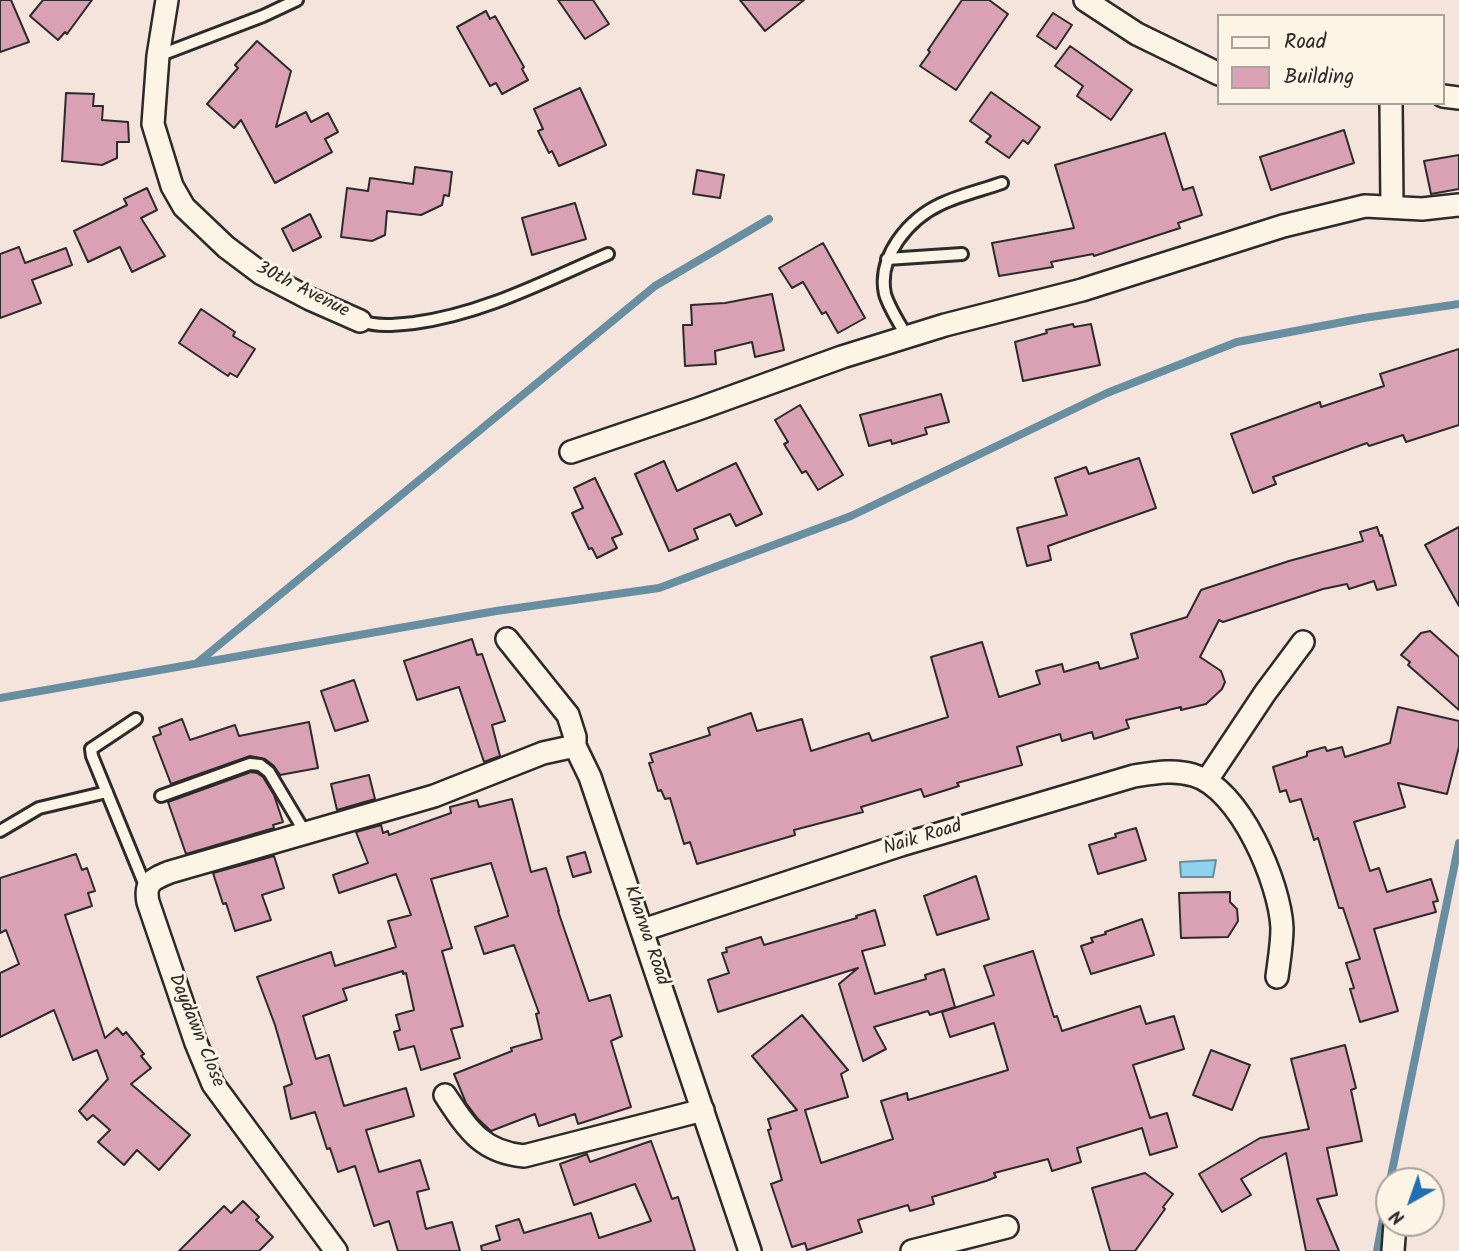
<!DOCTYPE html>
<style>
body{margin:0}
#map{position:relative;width:1459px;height:1251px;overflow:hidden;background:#f5e4db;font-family:Kalam,sans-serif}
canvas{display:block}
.legend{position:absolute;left:1217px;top:14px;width:228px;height:91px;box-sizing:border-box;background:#fcf5e5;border:2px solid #a8a49b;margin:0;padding:9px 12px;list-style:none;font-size:21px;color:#2b2b2b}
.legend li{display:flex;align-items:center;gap:14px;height:35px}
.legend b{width:35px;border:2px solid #a8a49b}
.north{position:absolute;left:1375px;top:1167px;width:70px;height:70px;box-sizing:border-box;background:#fcf5e5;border:2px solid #a8a49b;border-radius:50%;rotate:220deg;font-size:19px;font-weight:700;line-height:28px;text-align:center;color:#2b2b2b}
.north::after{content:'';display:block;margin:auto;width:24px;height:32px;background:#1f6fb2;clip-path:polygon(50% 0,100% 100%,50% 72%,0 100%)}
</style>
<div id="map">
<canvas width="1459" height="1251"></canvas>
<ul class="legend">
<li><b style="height:9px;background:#fcf5e5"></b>Road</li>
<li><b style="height:19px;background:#d9a1b3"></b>Building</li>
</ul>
<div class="north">N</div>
</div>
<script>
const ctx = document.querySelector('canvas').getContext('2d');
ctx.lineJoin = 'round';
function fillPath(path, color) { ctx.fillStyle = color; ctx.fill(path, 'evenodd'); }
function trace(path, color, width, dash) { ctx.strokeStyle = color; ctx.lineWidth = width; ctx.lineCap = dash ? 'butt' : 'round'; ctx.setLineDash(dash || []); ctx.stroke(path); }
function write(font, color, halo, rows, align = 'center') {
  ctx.font = font + ' Kalam,sans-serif'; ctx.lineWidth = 6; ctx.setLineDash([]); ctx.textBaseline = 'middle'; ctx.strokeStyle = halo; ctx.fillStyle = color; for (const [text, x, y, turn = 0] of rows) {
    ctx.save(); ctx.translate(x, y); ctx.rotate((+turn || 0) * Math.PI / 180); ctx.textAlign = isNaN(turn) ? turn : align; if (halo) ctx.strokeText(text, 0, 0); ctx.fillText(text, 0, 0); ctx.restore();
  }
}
const water = new Path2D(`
 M1216,860L1213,877H1181L1180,862Z`);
fillPath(water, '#8fd2f0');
trace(water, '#678fa1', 2);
trace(new Path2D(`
 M197,663L655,286L769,219
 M0,698L496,611L659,588L851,516L1107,393L1237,342L1364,318L1459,304
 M1390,1181L1459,843
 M1377,1251L1389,1187`), '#678fa1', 8);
const building = new Path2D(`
 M0,0H11L29,42L0,52Z
 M43,0H92L67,34L65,32L58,40L30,16Z
 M558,0H593L609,24L585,39Z
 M740,0H804L765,31Z
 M962,0H989L1008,14L956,90L920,66L930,52L928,50Z
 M486,11L490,19L495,16L524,67L522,69L528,80L502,94L496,83L490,86L457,27Z
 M1053,13L1072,25L1056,49L1037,36Z
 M257,41L291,71L276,127L306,112L311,122L328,113L338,132L325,139L332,152L275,183L241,120L234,128L207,104L238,68L235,65Z
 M1070,46L1132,90L1111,120L1077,96L1083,86L1055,66Z
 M580,88L606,145L559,166L552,151L549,153L538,131L543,129L534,109Z
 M991,92L1040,127L1028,144L1023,140L1009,158L986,142L991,136L970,121Z
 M66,93L94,94L93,106H103L102,120L128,122L129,142H117V158L102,165L62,161Z
 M1344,130L1354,163L1271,190L1260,157Z
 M1165,133L1183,190L1193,187L1202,215L1178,223L1180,228L1094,256L1093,254L1051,262L1053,267L999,276L992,243L1074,228L1055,165Z
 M1459,155V189L1431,194L1424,161Z
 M415,167L452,172L449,196L444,195L442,205L421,215L387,211L385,235L372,241L341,237L347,188L368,191L370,178L413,184Z
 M697,170L724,175L720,198L693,194Z
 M147,188L157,210L141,218L165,256L132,272L120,247L88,262L74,231L127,205L124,199Z
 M575,203L586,239L532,255L522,218Z
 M310,214L321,237L293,251L282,229Z
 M823,243L865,318L838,333L826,312L822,314L803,282L792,288L779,268Z
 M19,247L25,263L66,248L72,265L32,280L41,303L0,318V254Z
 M772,294L784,350L755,357L752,342L715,351L716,364L685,366L683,325H692L691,305L725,303Z
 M201,309L235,332L233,336L255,349L237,377L230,373L228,376L179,343Z
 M1073,324L1074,327L1091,324L1100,365L1023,381L1015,342L1047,333L1046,330Z
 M1459,349V425L1406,442L1403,435L1369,446L1367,443L1273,477L1276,484L1253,493L1231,434L1320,402L1321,407L1384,386L1380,374Z
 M941,394L949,422L925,428L927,434L892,444L891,440L869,446L860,415Z
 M800,405L843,475L818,490L806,471L802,473L784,444L788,442L775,420Z
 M1139,458L1156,508L1048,546L1051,560L1027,566L1017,528L1067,515L1055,478L1086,467L1089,474Z
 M664,461L677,491L736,463L762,514L736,526L730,514L694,529L698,539L669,551L635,474Z
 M595,478L622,534L612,538L617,548L597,558L592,548L589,549L572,513L583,508L574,488Z
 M1377,527L1380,536L1382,535L1396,585L1377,590L1374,581L1349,589L1347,584L1323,589L1223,622L1219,620L1200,657L1221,671L1225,682L1222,689L1206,704L1181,710V707L1126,720L1129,728L1094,739L1092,732L1062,741L1060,734L1017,747L1022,765L957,783L959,786L924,797L921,789L861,807L863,812L794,830L795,835L697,864L690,842L684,844L670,798L665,799L661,790L658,791L649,763L653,762L650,754L710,735L708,728L751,713L757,731L802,719L811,751L869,733L872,741L948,717L931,657L982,642L999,697L1040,684L1036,671L1062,664L1064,672L1098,662L1100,669L1138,658L1131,634L1187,617L1201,590L1289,561L1363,541L1360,532Z
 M1459,527V606L1425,545Z
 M1430,631L1459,657V710L1408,665L1410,662L1401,655L1421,633Z
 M472,639L477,655L482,654L505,721L492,725L500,756L484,762L459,687L417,700L404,661Z
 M354,680L368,721L335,731L321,691Z
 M1398,707L1459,721V747L1447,794L1398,783L1405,807L1354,822L1370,871L1379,868L1387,892L1431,879L1438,901L1433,902L1436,912L1374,929L1398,1011L1360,1022L1350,989L1354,988L1346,963L1360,959L1343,908H1339L1318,838L1314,840L1301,799L1290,802L1286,790L1280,792L1273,767L1307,756V752L1325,747L1327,751L1342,747L1345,757L1390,743Z
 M182,719L190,740L235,725L239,736L309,722L318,768L280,775L274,766L265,759L250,756L171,784L153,737L161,734L159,728Z
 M251,772L257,773L263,777L274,795L283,822L273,825L274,828L186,854L168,802Z
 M369,775L375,799L337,810L331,784Z
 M512,799L531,872L546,868L559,911H558L589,1001L610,995L622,1036L611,1041L631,1107L578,1124L575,1114L539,1126L535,1114L491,1131L478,1119L466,1103L454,1074L512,1051L511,1048L542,1039L536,1014L539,1013L514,945L484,954L475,927L508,916L491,863L431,879L452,948L442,951L463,1026L451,1029L460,1058L421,1070L414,1046L399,1050L394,1032L400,1030L396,1015L414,1010L406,973L403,974V971L343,989L347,1000L303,1016L316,1059L329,1055L344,1106L406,1088L414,1116L366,1130L379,1172L420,1160L429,1189L417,1192L426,1229L452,1222L460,1251H398L389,1221L374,1226L355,1166L338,1172L330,1148L327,1149L315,1112L291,1119L284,1087L292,1084L275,1025L257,977L331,952L335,966L396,947L388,921L411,915L396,874L339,893L333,875L368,863L356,832L381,825L383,833L388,831L389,835L451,813L450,807L477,800L479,807Z
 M1136,828L1146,860L1098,874L1089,845L1116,837L1115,834Z
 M585,852L591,872L573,877L567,857Z
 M76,854L82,870L87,868L95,891L88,893L92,906L65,915L105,1038L117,1028L123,1035L126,1032L144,1054L141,1056L151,1068L131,1084L190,1135L159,1170L137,1150L124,1165L98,1142L110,1130L93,1115L87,1120L79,1111L108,1079L97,1050L73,1060L54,1010L0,1037V973L19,964L6,930L0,933V878Z
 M274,856L284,888L262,895L271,920L235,931L226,903L223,904L213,873Z
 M976,876L989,919L937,935L924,896Z
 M1230,892V902L1237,909L1238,921L1228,937L1181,938L1179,893Z
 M875,910L885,945L862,951L875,994L926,979L925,975L944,969L955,1007L930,1015L928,1011L874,1027L886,1049L863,1061L839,984L858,968L718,1012L708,980L729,973L722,953L727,952L726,948L761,937L764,945L857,918L856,916Z
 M1142,919L1154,955L1091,974L1081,946L1093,942L1091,938L1106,934L1105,932Z
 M1033,951L1054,1017L1057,1016L1062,1031L1140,1006L1146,1024L1174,1016L1184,1049L1133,1065L1150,1118L1167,1113L1177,1147L1150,1155L1142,1128L1077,1148L1081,1162L1052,1171L1048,1159L994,1173L996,1177L986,1181L932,1197L934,1204L910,1211L908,1205L858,1220L862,1232L807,1250L805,1243L792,1247L771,1184L782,1180L768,1130L771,1129L768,1119L797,1110L752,1056L802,1015L848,1070L841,1074L848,1097L805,1110L821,1163L893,1139L881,1101L907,1093L908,1100L1008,1070L994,1023L950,1037L942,1012L994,995L984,966Z
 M1345,1045L1356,1088L1351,1090L1362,1141L1327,1148L1337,1195L1317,1199L1339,1251H1306L1286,1153L1241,1179L1251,1195L1222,1212L1199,1174L1260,1138L1309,1129L1291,1059Z
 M1211,1050L1250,1065L1232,1110L1193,1095Z
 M651,1141L672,1199L678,1197L695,1251H482L481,1246L500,1240L496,1226L519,1219L524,1233L591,1213L599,1238L651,1221L635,1184L574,1205L560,1164L587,1154L590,1162Z
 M1145,1173L1173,1194L1163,1207L1165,1209L1135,1251H1110L1092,1188Z
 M243,1201L259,1217L256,1220L273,1237L259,1251H179L224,1206L231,1213Z`);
fillPath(building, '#d9a1b3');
trace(building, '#2b2b2b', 2);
const service = new Path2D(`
 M158,56L263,16L297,0
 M887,259L962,254
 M360,321C379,327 395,325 414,323C483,314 545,281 608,254
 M907,337C900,324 889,308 885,294C877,256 909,219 941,204C960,195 982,190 1002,183
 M136,719L91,749L92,756L146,888
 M161,796L250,764L260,765L269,772L306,834
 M0,831L39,808L107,792`);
const minor = new Path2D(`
 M167,0L158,56L153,124L172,186L184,207L226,247L262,274L310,299L360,321
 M1085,0L1137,34L1219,74
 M1443,96L1459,98
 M1391,103L1392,206
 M571,452L698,409L842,357L945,325L1082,290L1283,226L1365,206L1422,209L1459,205
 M507,639L568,715L575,737V746L590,777L750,1251
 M1207,780L1265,693L1303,642
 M643,930L901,845L1134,776C1154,773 1174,769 1193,775C1240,788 1280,883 1282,928C1282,944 1279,961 1277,977
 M445,1095C467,1128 481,1152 524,1156L703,1110
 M336,1251L213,1084L196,1043L148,902C144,882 153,879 170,872L434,796L543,753L575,746
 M912,1251L1007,1227
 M1393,1251L1395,1223`);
trace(service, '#2b2b2b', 16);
trace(minor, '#2b2b2b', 26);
trace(service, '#fcf5e5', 10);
trace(minor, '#fcf5e5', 21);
write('19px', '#2b2b2b', '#fcf5e5', [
 ["30th Avenue",302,291,27],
 ["Naik Road",923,839,-17],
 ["Kharwa Road",645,936,71],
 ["Daydawn Close",195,1031,68]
]);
</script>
